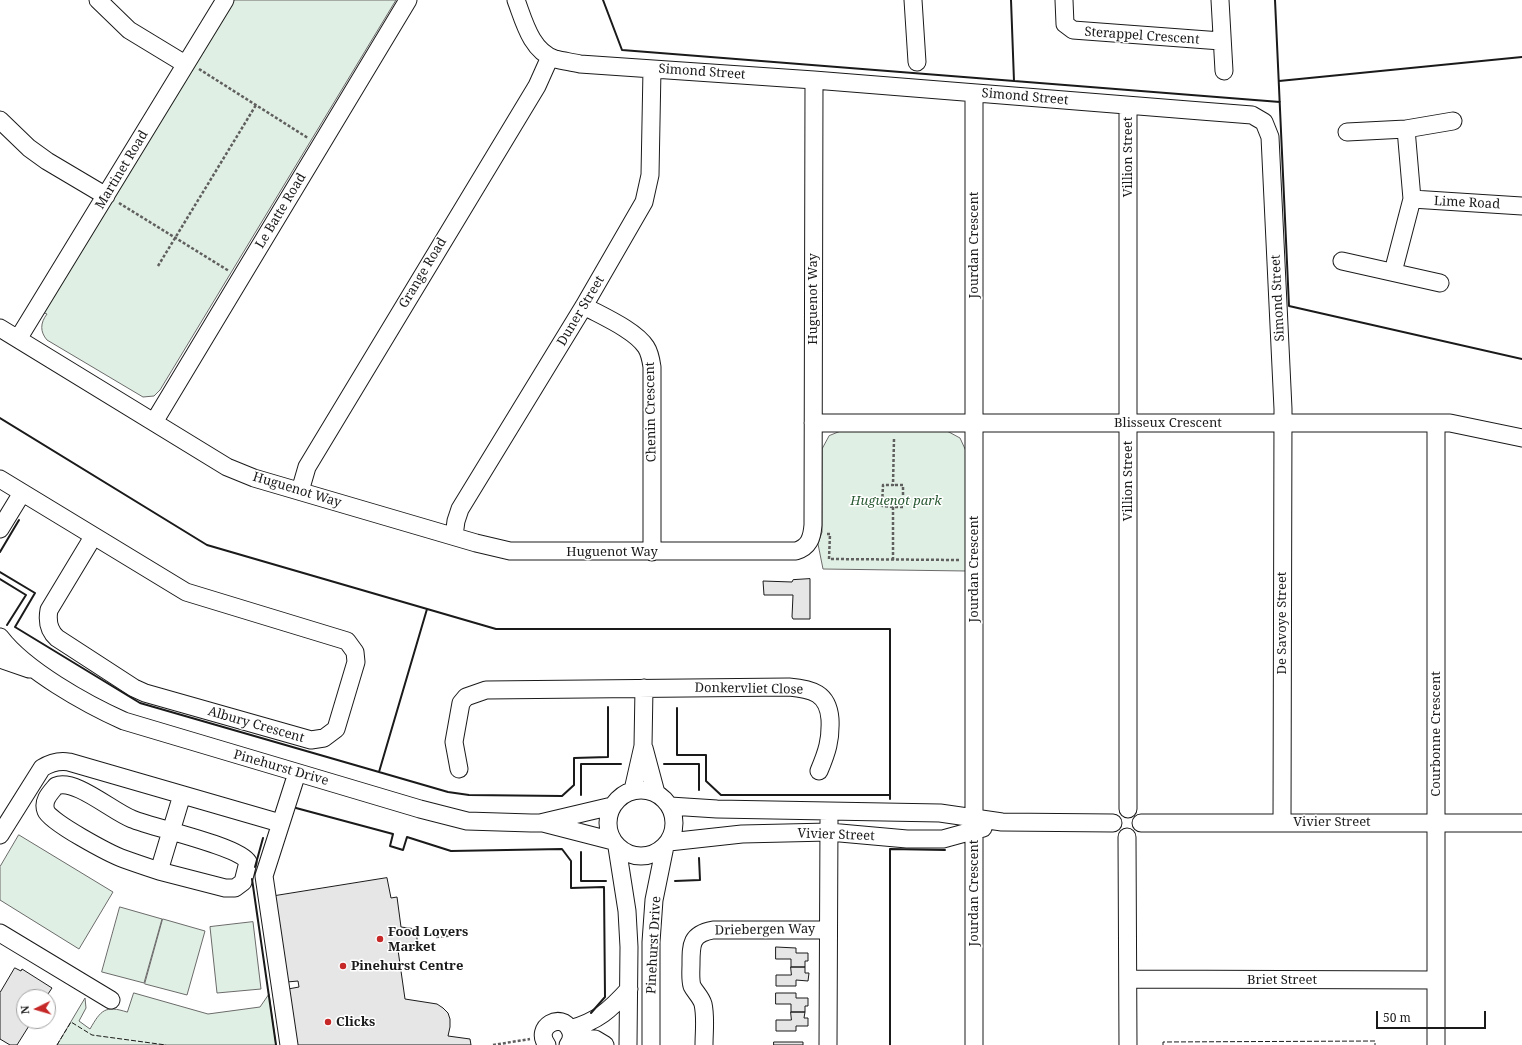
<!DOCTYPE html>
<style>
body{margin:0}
#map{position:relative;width:1522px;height:1045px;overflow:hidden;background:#fff;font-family:"Noto Serif",serif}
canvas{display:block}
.north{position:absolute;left:16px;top:989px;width:40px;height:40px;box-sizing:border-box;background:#fff;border:1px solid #a3a3a3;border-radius:50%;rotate:265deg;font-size:11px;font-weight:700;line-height:16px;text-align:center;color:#1a1a1a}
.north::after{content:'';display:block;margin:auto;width:14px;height:18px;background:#c62828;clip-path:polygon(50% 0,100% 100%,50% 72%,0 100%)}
.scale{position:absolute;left:1376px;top:1011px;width:110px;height:18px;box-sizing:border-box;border:2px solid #1a1a1a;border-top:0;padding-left:5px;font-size:12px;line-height:14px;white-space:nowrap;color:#1a1a1a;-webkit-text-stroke:3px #fff;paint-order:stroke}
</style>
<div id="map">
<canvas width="1522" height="1045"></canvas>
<div class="north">N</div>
<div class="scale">50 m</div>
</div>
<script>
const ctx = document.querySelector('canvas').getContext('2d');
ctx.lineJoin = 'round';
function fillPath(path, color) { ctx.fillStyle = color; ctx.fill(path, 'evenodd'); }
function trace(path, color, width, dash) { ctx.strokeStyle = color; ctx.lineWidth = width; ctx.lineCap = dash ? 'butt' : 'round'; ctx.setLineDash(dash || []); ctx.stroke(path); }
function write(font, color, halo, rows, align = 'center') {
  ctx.font = font + ' "Noto Serif",serif'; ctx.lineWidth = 3; ctx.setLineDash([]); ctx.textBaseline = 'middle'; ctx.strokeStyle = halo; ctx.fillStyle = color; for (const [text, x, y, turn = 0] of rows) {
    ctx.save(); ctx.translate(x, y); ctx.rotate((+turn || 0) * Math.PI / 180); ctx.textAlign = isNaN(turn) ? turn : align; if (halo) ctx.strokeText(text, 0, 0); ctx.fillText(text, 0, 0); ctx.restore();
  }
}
const green = new Path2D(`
 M232,0H396L160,390L154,396L143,397L47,340C40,332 40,323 47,314L42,312Z
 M841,431H947L960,438L966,451V571L823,569L818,544L822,532V449L829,436Z
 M19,835L113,892L79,949L0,900V867Z
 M120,907L162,919L144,983L102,972Z
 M163,919L205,931L187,995L145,984Z
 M253,922L261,989L217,993L210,927Z
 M134,993L208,1014L260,1007L269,994L276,1045H57L85,998L86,1008L79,1021L90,1029C101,1010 105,1005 127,1012Z`);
fillPath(green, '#e0efe3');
trace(green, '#6a6a6a', 1);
const building = new Path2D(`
 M810,579V619H793L792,617L793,595H764L763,581L792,582L793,580Z
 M387,878L391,898L397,897L401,927L416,929L418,948L398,950L405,999L437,1004L443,1008L448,1013L450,1019V1027L448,1036L470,1039L471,1045H297L288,989L299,987L298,981L287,982L275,896Z
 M776,947L796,948V953H808V961H805V967H791V959H776Z
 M791,967H805V973H809L808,981L796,980V986H776V975H791Z
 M15,968L21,971L22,969L52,988L46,997H24V1021H32L17,1045H10L0,1039V993Z
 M776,993H796V998H808V1006H805V1012H791V1004H776Z
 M791,1012H805L804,1018H808V1026H796V1031H776V1020H791Z
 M774,1042H803V1045H774Z`);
fillPath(building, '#e6e6e6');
trace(building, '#1a1a1a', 1);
const minor = new Path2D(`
 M98,0L129,30L185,64
 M516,0C524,21 531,51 555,59C563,61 571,62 580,64L814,80L1201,111L1252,115L1264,122L1270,137L1283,409L1282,822
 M913,0L917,62
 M1064,0L1065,24L1073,30L1221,41
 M1220,0L1224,71
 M974,93V1045
 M0,120L29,148L47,161L106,196
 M1347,132L1406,129L1453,121
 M1412,199L1522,206
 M1342,261L1440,283
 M1393,272L1412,199L1406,129
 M584,306C602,316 635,330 646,347C650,353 651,360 652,367V552
 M0,328L227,467L254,478L476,543L510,551H796C809,547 812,538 813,525L814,80
 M18,339L225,0
 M154,422L408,0
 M813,423H1450L1522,438
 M1436,423V1045
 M0,479L186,592L347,641L355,652L356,662L336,729L324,738L311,740L145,693L134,688L57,638C49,631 47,621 49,610L93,537
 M300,491L307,467L537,86L550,57
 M0,529L22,493
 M454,536L456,521L460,509L584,306L644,202L650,175L652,69
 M0,637C25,670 86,704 124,721L420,809L467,821L531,823H540L612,806
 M0,659L29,669
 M644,748L656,793
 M459,769L454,742L461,703L466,697L486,690L789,687C812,689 828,693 830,719C831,740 827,752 819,771
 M608 823a33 33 0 1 1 66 0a33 33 0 1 1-66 0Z
 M633,790L643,746L644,688
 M670,806L717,809L940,813L1002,822L1113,823
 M1128,809V106
 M543,823L613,841
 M1141,823H1522
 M0,835L42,768C50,763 58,760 69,762L280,823
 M1127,837L1128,1045
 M669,842L742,834L829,832L907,839H943L983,828
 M617,847L627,911L629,947L628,1045
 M159,871L225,888H235L243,882L248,862C239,846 153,828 132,819C113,812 75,778 56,786C50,793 42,801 46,811C50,822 110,854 124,859C135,863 147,867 159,871L182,795
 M0,933L111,1000
 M1128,979L1436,980
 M570,1029C598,1021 610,1010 629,989
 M571,1038L595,1039L605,1045
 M289,1045L264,876L297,773
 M547,1045C533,1027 562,1011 570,1030C573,1036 571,1041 568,1045
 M651,1045V942L654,900L665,846
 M704,1045C704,1032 706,1017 703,1004C701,997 695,992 692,986C690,979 691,971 691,964C691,944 691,934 713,930H828
 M828,1045L829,821`);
trace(minor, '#1a1a1a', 19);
trace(new Path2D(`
 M199,69L308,138
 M119,203L229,271
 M158,266L256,105
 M893,507L882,506L883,485H893L894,439
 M827,534H830L829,559L959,560
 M893,560V507H903V485H893
 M436,937L466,934
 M493,1045L530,1039`), '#5f5f5f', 2.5, [3, 2]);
trace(minor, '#fff', 17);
trace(new Path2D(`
 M57,1045L71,1022L92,1035L166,1045
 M1163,1045V1042L1375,1041V1045`), '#1a1a1a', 1, [5, 2]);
trace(new Path2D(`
 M603,0L622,50L1280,102
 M1011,0L1014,81
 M1275,0L1289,306L1522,359
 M1279,81L1522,57
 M0,418L207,545L496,629H890V799
 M0,552L19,520
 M0,572L35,593L15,627L140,703L379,772
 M0,579L26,595L7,625
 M427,609L379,772L448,792L469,795L562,796L574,785V758L608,757V707
 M677,708V755H706V781L721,795H890
 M664,764H699V790
 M581,795V764H621
 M296,808L393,834L390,846L403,850L407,837L451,851L562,849L571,861V888L604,887L605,997L591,1013
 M581,852V881H606
 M255,867L263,838
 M252,879L276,1045
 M675,881L700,880L699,858
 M890,1045V849L945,850`), '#1a1a1a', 2);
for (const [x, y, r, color] of [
 [380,939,4,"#c62828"],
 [343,966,4,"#c62828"],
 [328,1022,4,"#c62828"]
]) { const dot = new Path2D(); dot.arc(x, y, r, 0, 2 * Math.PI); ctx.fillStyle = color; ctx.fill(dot); trace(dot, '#fff', 1.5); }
write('13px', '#1a1a1a', '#fff', [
 ["Sterappel Crescent",1142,36,4],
 ["Simond Street",702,72,4],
 ["Simond Street",1025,97,5],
 ["Villion Street",1128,157,-90],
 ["Martinet Road",122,170,-59],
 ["Lime Road",1467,203,3],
 ["Le Batte Road",281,211,-59],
 ["Jourdan Crescent",974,245,-90],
 ["Grange Road",423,273,-59],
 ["Simond Street",1278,298,-93],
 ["Huguenot Way",813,299,-90],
 ["Duner Street",581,311,-59],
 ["Chenin Crescent",651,412,-91],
 ["Blisseux Crescent",1168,423],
 ["Villion Street",1128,481,-90],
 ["Huguenot Way",297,490,17],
 ["Huguenot Way",612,552],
 ["Jourdan Crescent",974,569,-90],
 ["De Savoye Street",1282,623,-90],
 ["Donkervliet Close",749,689,1],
 ["Albury Crescent",256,725,16],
 ["Courbonne Crescent",1436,734,-90],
 ["Pinehurst Drive",281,768,16],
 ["Vivier Street",1332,822],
 ["Vivier Street",836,835,2],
 ["Jourdan Crescent",974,893,-90],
 ["Driebergen Way",765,930,-1],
 ["Pinehurst Drive",654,945,-87],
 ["Briet Street",1282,980]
]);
write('italic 13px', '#2b5a34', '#fff', [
 ["Huguenot park",896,501]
]);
write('bold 13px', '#1a1a1a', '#fff', [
 ["Food Lovers",388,932],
 ["Market",388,947],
 ["Pinehurst Centre",351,966],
 ["Clicks",336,1022]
], 'left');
</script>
